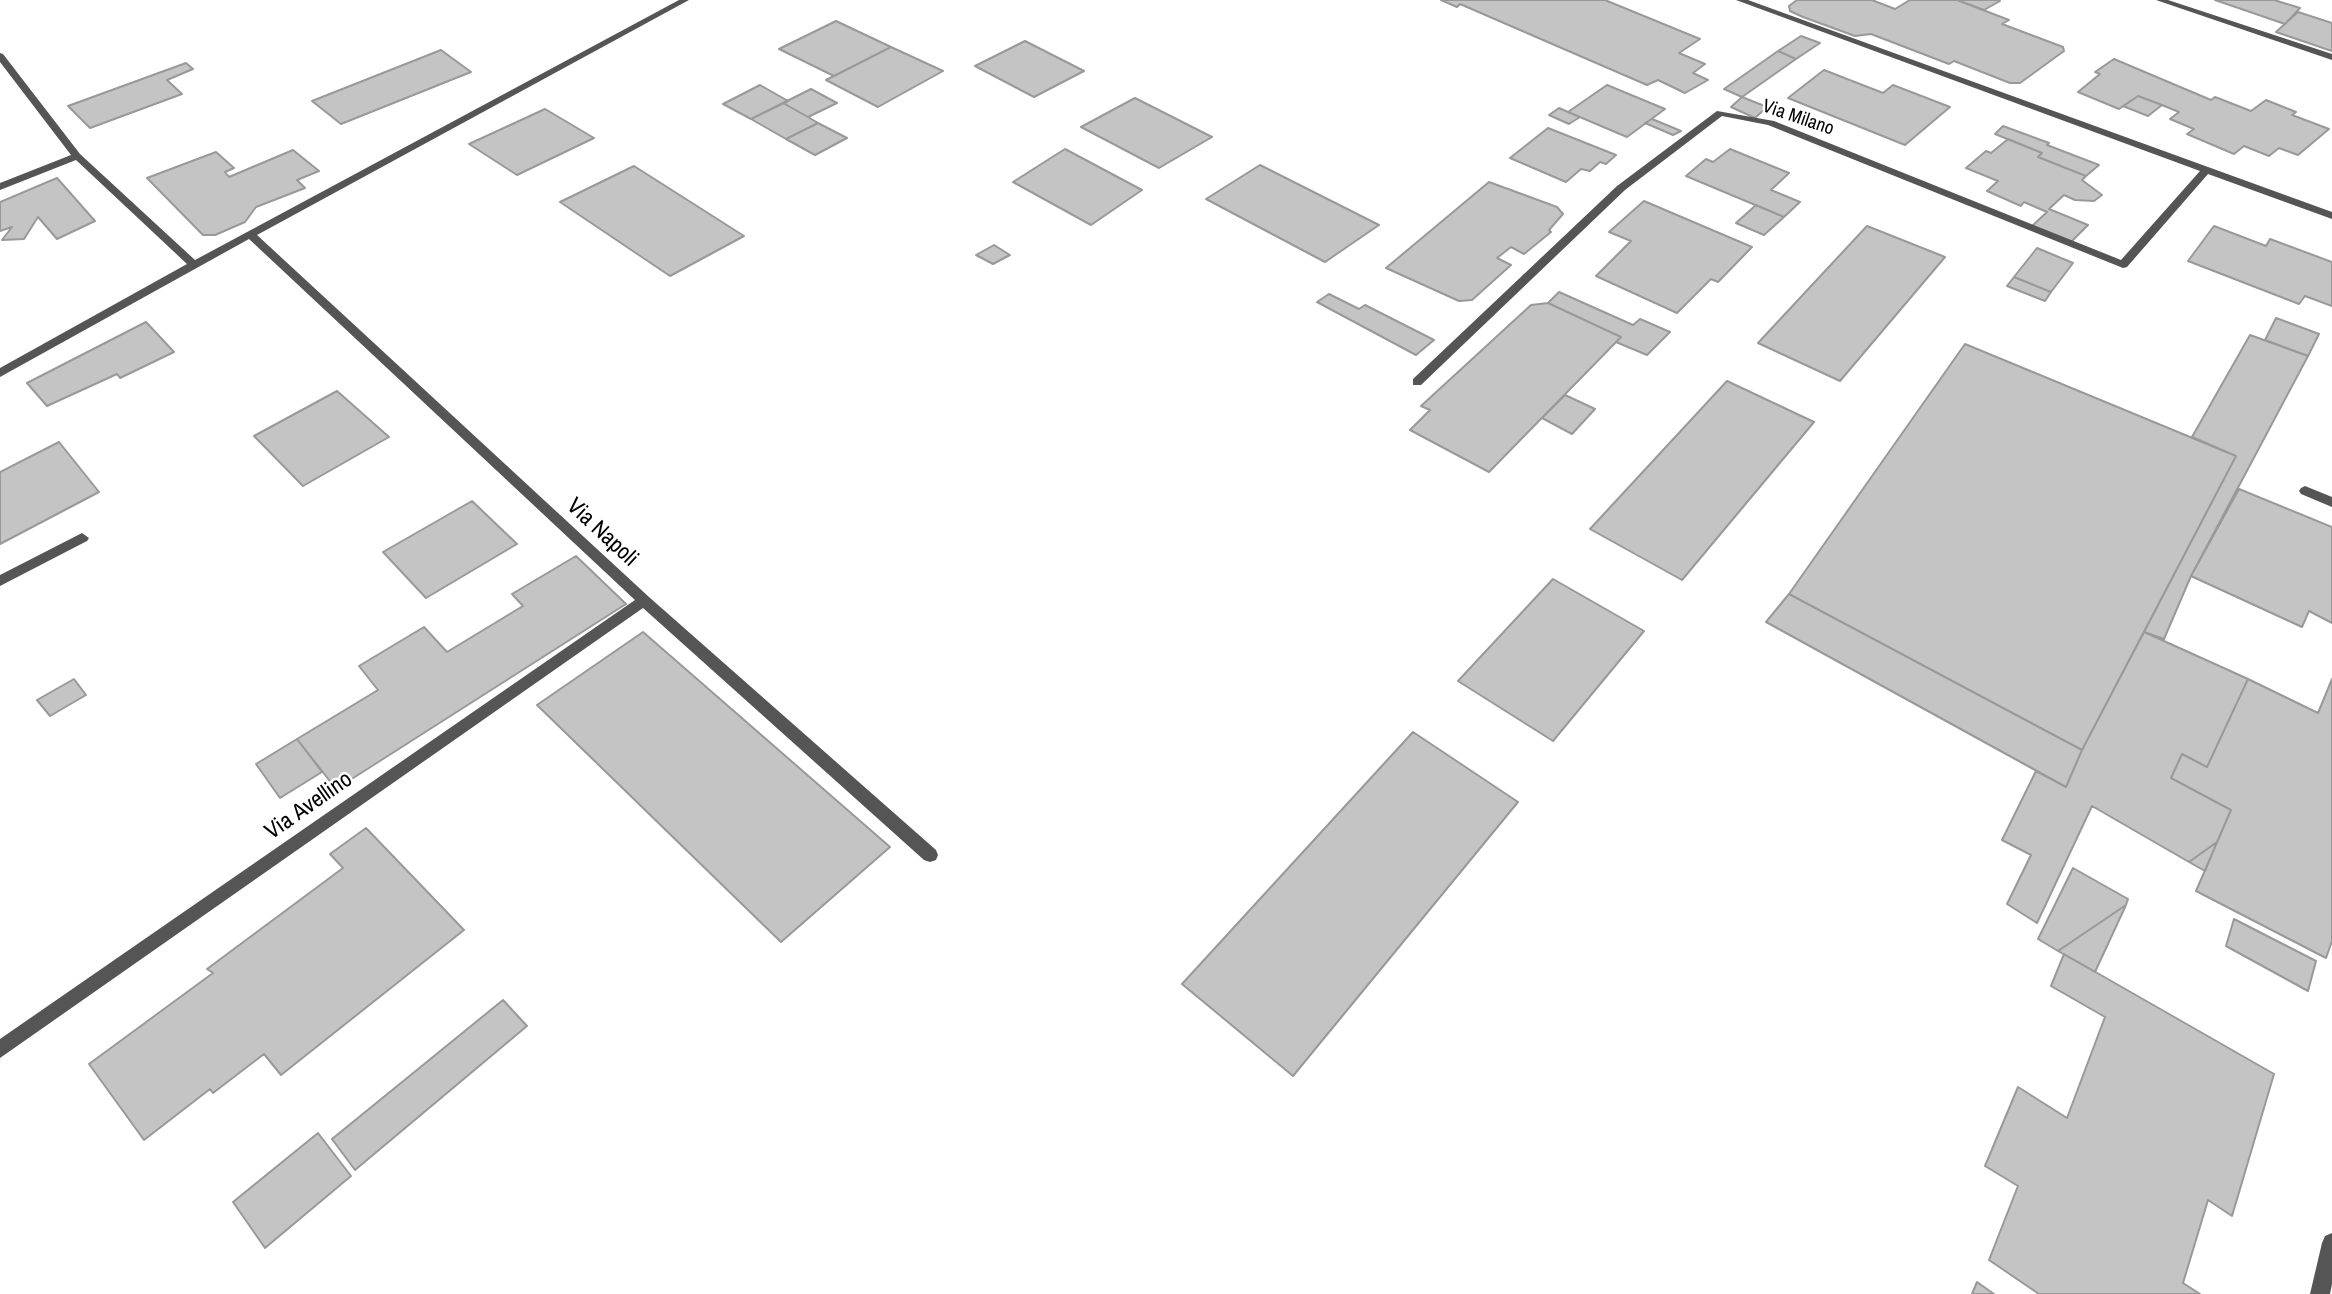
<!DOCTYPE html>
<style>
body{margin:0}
canvas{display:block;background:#fff}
</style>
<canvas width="2332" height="1294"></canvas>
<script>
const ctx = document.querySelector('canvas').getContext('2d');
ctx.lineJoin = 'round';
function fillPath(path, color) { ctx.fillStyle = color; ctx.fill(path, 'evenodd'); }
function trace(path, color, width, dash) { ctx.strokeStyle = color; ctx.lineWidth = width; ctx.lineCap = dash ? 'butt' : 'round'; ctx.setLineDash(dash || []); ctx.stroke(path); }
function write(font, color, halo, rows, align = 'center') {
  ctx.font = font + ' "Archivo Narrow",sans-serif'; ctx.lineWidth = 5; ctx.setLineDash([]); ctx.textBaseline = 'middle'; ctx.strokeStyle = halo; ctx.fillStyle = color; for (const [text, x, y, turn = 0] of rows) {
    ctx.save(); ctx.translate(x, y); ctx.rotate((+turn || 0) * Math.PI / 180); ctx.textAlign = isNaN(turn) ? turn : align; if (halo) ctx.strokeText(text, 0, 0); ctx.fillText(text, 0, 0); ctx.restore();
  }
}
const building = new Path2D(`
 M1441,0H1605L1700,39L1679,53L1705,64L1693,73L1708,80L1685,93L1658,80L1647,85L1460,4L1457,7Z
 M1797,0H1872L1895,9L1910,0H1957L2009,20L2002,24L2063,47L2064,51L2020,83H2010L1954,61L1949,64L1871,34L1855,36L1803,17L1790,11L1789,6Z
 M1957,0H1997L2000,1L1984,10Z
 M2215,0H2274L2300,8L2285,24Z
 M2298,12L2332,23V51L2276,32Z
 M836,21L891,47L834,76L779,49Z
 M1801,36L1820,43L1796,59L1778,51Z
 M1025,41L1084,71L1034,97L975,66Z
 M891,47L943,71L878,107L826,80Z
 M441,50L471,72L341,124L312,101Z
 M1778,51L1796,59L1742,97L1724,89Z
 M2114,59L2211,100L2215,97L2251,111L2266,100L2296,112L2292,115L2329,129L2298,155L2279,148L2269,156L2244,146L2234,154L2187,134L2194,129L2170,119L2179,112L2162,105L2138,96L2119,109L2078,92L2100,74L2095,72Z
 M186,63L193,69L167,80L182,94L90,128L68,106Z
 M1824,70L1883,93L1893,85L1950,107L1905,145L1788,98Z
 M760,85L788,101L751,119L723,104Z
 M1607,85L1665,109L1627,137L1568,112Z
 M811,89L837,103L808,117L783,103Z
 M2138,96L2162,105L2148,116L2123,106Z
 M1742,97L1767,107L1755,118L1731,107Z
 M1135,98L1212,137L1159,168L1081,127Z
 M783,103L808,117L818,123L786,139L751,119Z
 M1559,108L1568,112L1580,117L1569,124L1549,115Z
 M545,109L594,138L517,175L469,144Z
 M1652,119L1681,131L1673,135L1645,123Z
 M818,123L847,138L815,155L786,139Z
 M2003,126L2049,143L2047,145L2099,165L2086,176L2038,157L2042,153L1995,134Z
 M1548,128L1616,155L1606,164L1600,162L1590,171L1581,169L1566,182L1510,158Z
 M2008,139L2042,153L2038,157L2086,176L2082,180L2102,195L2094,201L2075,200L2064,195L2049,209L2088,225L2070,243L2032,226L2047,212L2024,202L2021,206L1987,191L1998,181L1966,168L1986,151L1991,153Z
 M1065,149L1142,190L1091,225L1013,182Z
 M1730,149L1789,173L1771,190L1800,202L1784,217L1686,176L1706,159L1713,162Z
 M293,150L319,171L297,180L305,188L256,207L245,222L215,235H203L147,178L216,152L234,168L225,172L229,177Z
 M1260,165L1379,225L1325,262L1206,199Z
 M634,166L744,236L670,276L560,202Z
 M57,178L95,221L57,239L38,217L24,239L2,240L12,227L0,231V202Z
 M1489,182L1557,207L1563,214L1549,230L1551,232L1524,254L1511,247L1497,258L1511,265L1472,300L1459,301L1386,268Z
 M1644,201L1752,247L1718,282L1711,279L1677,313L1596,276L1631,241L1609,232Z
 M1756,205L1784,217L1764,235L1736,223Z
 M1867,226L1945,257L1840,381L1758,343Z
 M2214,226L2266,246L2270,239L2332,262V306L2305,296L2299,304L2188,261Z
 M994,245L1010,255L993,264L976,255Z
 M2037,248L2073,263L2051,292L2014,277Z
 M2014,277L2051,292L2045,301L2007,286Z
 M1559,292L1633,325L1640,319L1670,332L1647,355L1616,342L1621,337L1548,303Z
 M1329,294L1359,309L1365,305L1434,340L1416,355L1317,302Z
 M1548,303L1621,337L1489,472L1410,430L1430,410L1421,406L1531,305Z
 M2276,318L2319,334L2308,356L2265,340Z
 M146,322L174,352L120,378L117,374L47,406L27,383Z
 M2250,335L2308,356L2191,576L2164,639L2144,632L2236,456L2192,437Z
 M1965,344L2236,456L2082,750L1789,594Z
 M1727,381L1814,422L1682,580L1590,529Z
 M337,391L389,437L303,486L254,436Z
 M1565,395L1595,409L1572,434L1542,418Z
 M59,442L99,492L0,544V472Z
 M2239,489L2332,527V623L2309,611L2302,627L2191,576Z
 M472,501L517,544L426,598L383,552Z
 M576,556L626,604L336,789L297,739L378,690L359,666L424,627L447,652L523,606L512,594Z
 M1553,579L1644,631L1553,741L1458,681Z
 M1789,594L2082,750L2066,787L1766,622Z
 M643,632L890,847L781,942L537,705Z
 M2144,632L2248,679L2207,767L2182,754L2171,778L2231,810L2217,842L2189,862L2092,806L2037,923L2007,904L2031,855L2002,840L2036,771L2066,787L2082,750Z
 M74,679L86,695L50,716L37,700Z
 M2248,679L2318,713L2332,679V941L2326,958L2196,891L2231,810L2171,778L2182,754L2207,767Z
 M1413,732L1518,802L1293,1076L1182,984Z
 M297,739L322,772L280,798L256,764Z
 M366,828L464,930L281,1075L264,1054L213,1093L210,1089L144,1140L89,1064L213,973L207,969L343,868L330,854Z
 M2217,842L2205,871L2189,862Z
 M2073,868L2128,899L2126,905L2058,951L2038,939Z
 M2126,905L2095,972L2058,951Z
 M2234,919L2316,961L2308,991L2226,946Z
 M2064,954L2274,1074L2232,1216L2208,1200L2183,1283L2200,1294H2039L1989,1260L2018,1186L1985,1166L2018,1087L2067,1118L2105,1017L2051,986Z
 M503,1000L527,1026L355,1170L332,1139Z
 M318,1133L351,1176L265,1248L233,1202Z
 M1977,1282L1994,1294H1972Z`);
fillPath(building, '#c4c4c4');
trace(building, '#999', 2);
fillPath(new Path2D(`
 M679,0H689L257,235L649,597L936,850L938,855L936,860L930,862L924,860L643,608L0,1058V1039L635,600L249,239L0,377V368L187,264L76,160L0,190V183L71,155L0,62V53L3,54L80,154L195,260Z
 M1736,0H1748L2332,212V219L2208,174L2127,267L2123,268L1768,125L1722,116L1625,190L1421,385H1413V379L1617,186L1717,111L1774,121L2121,260L2200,171Z
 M2156,0H2168L2332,54V60Z
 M2305,486L2332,497V507L2301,494L2299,491L2301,488Z
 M82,533L89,538L87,541L0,586V575Z
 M2332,1233V1284L2330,1294H2310L2322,1243L2325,1236Z`), '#555');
write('19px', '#000', '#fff', [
 ["Via Milano",1798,118,19]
]);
write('23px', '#000', '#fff', [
 ["Via Napoli",602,533,43],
 ["Via Avellino",309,806,-35]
]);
</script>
